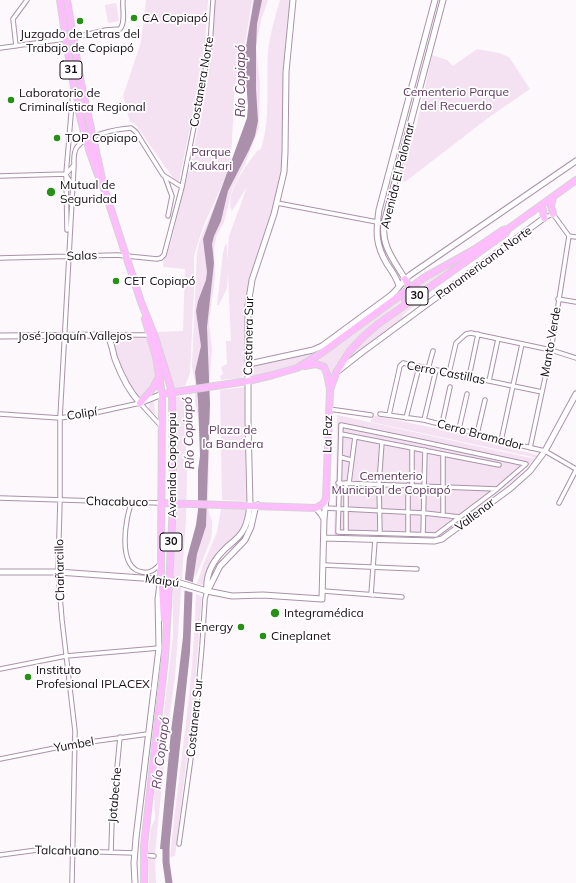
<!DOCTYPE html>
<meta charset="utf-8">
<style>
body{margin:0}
canvas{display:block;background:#fdf8fc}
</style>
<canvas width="576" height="883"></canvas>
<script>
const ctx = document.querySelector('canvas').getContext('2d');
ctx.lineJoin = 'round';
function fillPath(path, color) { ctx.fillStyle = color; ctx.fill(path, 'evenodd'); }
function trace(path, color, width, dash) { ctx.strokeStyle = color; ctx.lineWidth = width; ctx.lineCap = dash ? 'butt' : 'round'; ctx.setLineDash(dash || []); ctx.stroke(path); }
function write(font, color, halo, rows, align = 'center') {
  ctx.font = font + ' Mulish,sans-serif'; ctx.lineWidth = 3.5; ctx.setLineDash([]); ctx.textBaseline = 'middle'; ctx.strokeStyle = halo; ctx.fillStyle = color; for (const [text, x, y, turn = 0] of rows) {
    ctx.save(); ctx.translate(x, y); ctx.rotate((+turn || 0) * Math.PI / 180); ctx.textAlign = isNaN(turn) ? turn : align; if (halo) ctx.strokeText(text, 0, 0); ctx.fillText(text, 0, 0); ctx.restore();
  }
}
fillPath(new Path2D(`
 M146,0H208L204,60L179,181L174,179L135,124L130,122L123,96L141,42Z
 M214,0H252L246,38L235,85L231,158L228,172L203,227L194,256V290L190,373L185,386L173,389L156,332L183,331L185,269L163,267L164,259L170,246C185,183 203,119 211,55C213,37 213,18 214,0Z
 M253,0H268L261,20L256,47L260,83L259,128L245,164L233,187L224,222L217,235L214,248L215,277L209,323L212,349L208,398L209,457L208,505L209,513L212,521V531L211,539L196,576L186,573L200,524L201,465L199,422L195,401V381L192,367L197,252L200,240L232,163L235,150L246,127L249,105L247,37Z
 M280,0H291L283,172L279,191L251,274L246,296L244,375L240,378L221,380L220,376L223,374L221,367L227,364L226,341H231L228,274L227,288L219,305H217L223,253L225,245L227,244V261L229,236L247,187L232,211C224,193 247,165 257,151L261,149C271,117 266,84 268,51C270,34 275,17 280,0Z
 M116,3L119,21L108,23L105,5Z
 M477,49L499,53L509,57L530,89L488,118L405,182L399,180L416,128L432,55L447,60L453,66Z
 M452,265L453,267L449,272L415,294L413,289L446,268Z
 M404,296L401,302L374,322L357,338L341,358L331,380C330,368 325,362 313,362Z
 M418,300L416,304L402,316L404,319L350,359L348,358C364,334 394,316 418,300Z
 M148,338L157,377L144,395L140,398C124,383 116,360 110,339Z
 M322,349L310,358L294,366L256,377L253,376L250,372L253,365Z
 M244,387L246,501L222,500L220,390Z
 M184,396L187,472L186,520L175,677L167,735L155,853H150L148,852L151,828L155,819L154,796L173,636V576L176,500L174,397Z
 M151,401L154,402L155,414L149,409V406Z
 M337,415L535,459L513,481L439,537H334C335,496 337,456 337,415Z
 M372,415L472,436L483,441L538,455L537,458L371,422Z
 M243,508L246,510C242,539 227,541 212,562C207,569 205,577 203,585L197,584L203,565L217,532L221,509Z
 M196,594L202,596L194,699L175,856L170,857C179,769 194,682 196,594Z
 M151,858H155L156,883H149L148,860Z`), '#f4e2f3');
fillPath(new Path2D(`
 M254,0H262L257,24L256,48V89L258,121L255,136L249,150L228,191L221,221L214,236L212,244L214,263L207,327L210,404L206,526L197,554L193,581L190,652L169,850L160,849L171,731L178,679L183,637L185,578L187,558L196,525L198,510V470L200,456L198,400L195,372L201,346L196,311L198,301L206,280L207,272L203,239L247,118L248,106L244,58Z`), '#aa90aa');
fillPath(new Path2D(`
 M183,579L195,583V593L182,590Z`), '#fdf8fc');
trace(new Path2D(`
 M166,840V862L169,883`), '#aa90aa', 7);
const street = new Path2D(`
 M16,46L13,19L27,0
 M0,48L72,38L106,30L120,29C126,22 122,9 123,0
 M66,174L74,165C74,159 73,153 77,147C86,135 117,129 131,128L136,132L163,175L182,187
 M66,175L73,187
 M0,176L66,174
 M165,177L172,196L168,216
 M277,203L377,222
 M544,218L553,214L569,236L576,237
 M67,230L66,174L73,91
 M0,258L117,255L157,259L161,258L164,255L182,187L210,46L213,0
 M558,299L576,302
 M107,335H149
 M428,369L433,351
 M449,373L456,343L466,334L471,333L551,350L576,358
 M469,377L478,334
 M489,381L498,339
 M329,409L371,415
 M0,414L60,418L99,412L140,403L161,426
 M380,414L424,420L459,429L501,441L545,451L576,469
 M389,415L400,366L403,363L542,392
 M406,418L419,367
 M424,420L436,370
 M442,424L450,387
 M341,425L419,441L526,464L497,489L436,535L338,532Z
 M459,429L467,394
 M341,434L499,465
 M477,434L485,400
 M501,441L522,344
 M530,448L551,350L569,236
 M443,454V515
 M340,457L351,460
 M338,483L497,489
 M349,483L355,437
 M412,485V448
 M0,498L161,503
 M132,502C125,518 117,568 142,572C150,574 156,569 161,563
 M559,503L576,470
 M325,508L424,513L460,517
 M346,532V483
 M380,533L379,484L382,442
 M408,533V485
 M423,535L425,450
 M323,565L417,569
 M323,591L402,597
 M371,595L375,540
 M0,669L66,656L159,648
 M0,759L75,744L148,734
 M179,844L194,736L202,646L205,599L207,591
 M111,852L112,819L120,737
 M0,855L37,850L135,853
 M143,855L154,856
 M72,883L75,731L62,620L58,572L60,500V418L74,165`);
const secondary = new Path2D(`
 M405,279C394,260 381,246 384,223L443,0
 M399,286C397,278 392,271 387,264C375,244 376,231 379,210L435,0
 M0,336L107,335C112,342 112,350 115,359C121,375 128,390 140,403L162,394
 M249,364L313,350L322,346L390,296C398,290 402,281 410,275L576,161
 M338,371L361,353L544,218
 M316,508L321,514L324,519
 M324,538L434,541L442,539L511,488L530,471L545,451L576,394
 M0,572H58L170,580L207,591L232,596L263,595L322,599L324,519L326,499
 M208,590L220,566L245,540L251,527L255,509L258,505
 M207,591C205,573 214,559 227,547C233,542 240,537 244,529C248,522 249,513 250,505L248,421V305L252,280L274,214L284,172L285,152L286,72L293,0
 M135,883L134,863L136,838L159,648L158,599L160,584`);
const highway = new Path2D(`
 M60,0C70,64 77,131 105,191L141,302L155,337L172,392L173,503L168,606L165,658L144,846V883
 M67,0L81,83L103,183
 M541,205L543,210L544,218
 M553,214L551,206L553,197
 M405,279C409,287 414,294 405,301
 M145,319L156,357L162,394L161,572L164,618
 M305,366L316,364L324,367L327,374L330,389
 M162,394L248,381L273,375L297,368L320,354L425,277L475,249L503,230L508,229
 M140,403L153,388L160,375
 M161,503L316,508L323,504L326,498L330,390L336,373L349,352L363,337L378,324L506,233L508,229L576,180`);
trace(street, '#a993a9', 5.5);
trace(secondary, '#a993a9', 7);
trace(highway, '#d5d3d5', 8);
trace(street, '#fff', 3.5);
trace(secondary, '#fff', 5);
trace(highway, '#febdfd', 6);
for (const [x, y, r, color] of [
 [134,18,4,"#279117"],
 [80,21,4,"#279117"],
 [11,100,4,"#279117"],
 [57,138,4,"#279117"],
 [51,192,5,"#279117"],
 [116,281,4,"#279117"],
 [275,613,5,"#279117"],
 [241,627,4,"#279117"],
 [263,636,4,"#279117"],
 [28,677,4,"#279117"]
]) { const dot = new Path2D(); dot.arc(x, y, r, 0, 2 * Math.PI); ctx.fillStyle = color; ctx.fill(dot); trace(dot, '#fff', 1.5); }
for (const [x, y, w] of [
 [71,70,22],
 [417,296,22],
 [171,542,22]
]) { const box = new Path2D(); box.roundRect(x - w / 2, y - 9, w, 18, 3); ctx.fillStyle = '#fff'; ctx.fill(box); trace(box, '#140c14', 1); }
write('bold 11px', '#140c14', null, [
 ["31",71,70],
 ["30",417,296],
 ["30",171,542]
]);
write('12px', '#140c14', '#fff', [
 ["CA Copiapó",142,18],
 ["Juzgado de Letras del",80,34,"center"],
 ["Trabajo de Copiapó",80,48,"center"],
 ["Laboratorio de",19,93],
 ["Criminalística Regional",19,107],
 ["TOP Copiapo",65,138],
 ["Mutual de",60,185],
 ["Seguridad",60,199],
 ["CET Copiapó",124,281],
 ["Integramédica",284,613],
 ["Energy",233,627,"right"],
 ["Cineplanet",271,636],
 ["Instituto",36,670],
 ["Profesional IPLACEX",36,684]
], 'left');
write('12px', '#140c14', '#fff', [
 ["Costanera Norte",202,82,-80],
 ["Avenida El Palomar",398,176,-76],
 ["Salas",82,256,-2],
 ["Panamericana Norte",484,263,-36],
 ["José Joaquín Vallejos",75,336],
 ["Costanera Sur",249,336,-89],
 ["Manto Verde",551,342,-80],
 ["Cerro Castillas",446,373,11],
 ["Colipí",82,414,-9],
 ["La Paz",328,434,-89],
 ["Cerro Bramador",480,435,15],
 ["Avenida Copayapu",172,465,-90],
 ["Chacabuco",117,502,1],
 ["Vallenar",475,515,-37],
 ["Chañarcillo",60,570,-91],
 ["Maipú",162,581,8],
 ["Costanera Sur",195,718,-84],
 ["Yumbel",74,745,-10],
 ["Jotabeche",115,795,-85],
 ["Talcahuano",67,851,1]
]);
write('12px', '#5d375d', '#fff', [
 ["Cementerio Parque",456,92],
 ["del Recuerdo",456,106],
 ["Parque",211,152],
 ["Kaukari",211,166],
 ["Plaza de",233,430],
 ["la Bandera",233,444],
 ["Cementerio",391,476],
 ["Municipal de Copiapó",391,490]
]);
write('italic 13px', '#6a446a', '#fff', [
 ["Río Copiapó",241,81,-90],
 ["Río Copiapó",189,433,-92],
 ["Río Copiapó",161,753,-83]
]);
</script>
